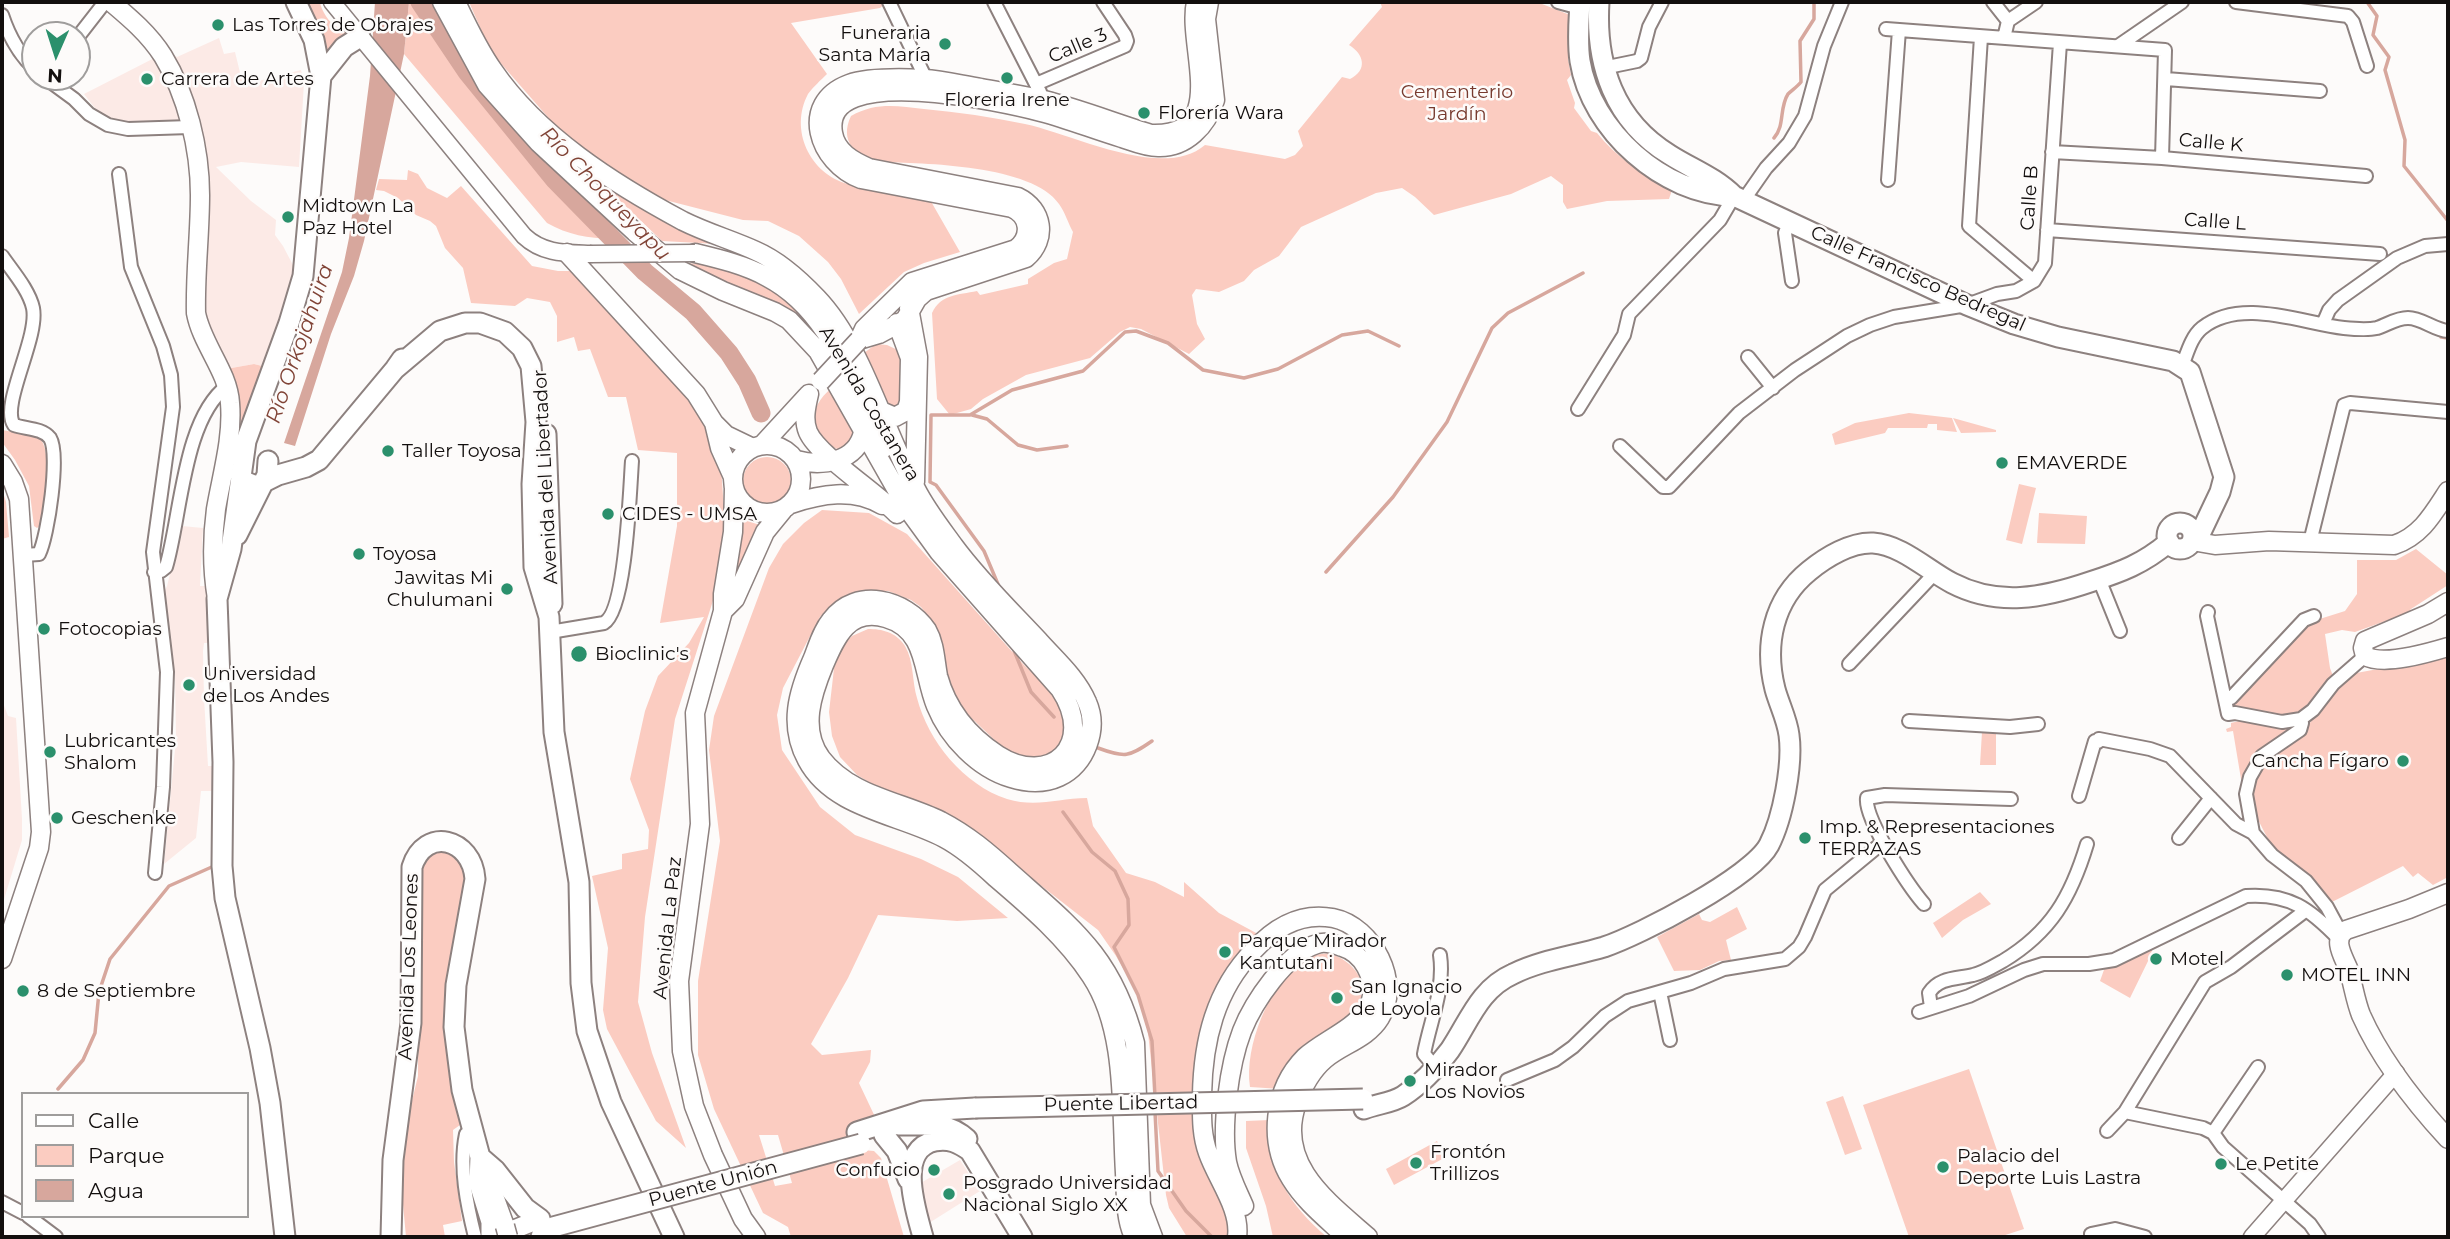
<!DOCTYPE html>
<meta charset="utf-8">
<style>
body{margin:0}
#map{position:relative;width:2450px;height:1239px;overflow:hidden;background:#fdfbfa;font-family:Montserrat,sans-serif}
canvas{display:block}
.frame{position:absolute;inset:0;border:4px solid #130f0e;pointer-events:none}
.legend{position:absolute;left:21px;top:1092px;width:228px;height:126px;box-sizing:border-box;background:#fdfbfa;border:2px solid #9f9d9c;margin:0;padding:9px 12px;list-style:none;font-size:21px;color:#130f0e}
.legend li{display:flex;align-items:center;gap:14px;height:35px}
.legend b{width:35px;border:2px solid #9f9d9c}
.north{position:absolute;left:21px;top:21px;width:70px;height:70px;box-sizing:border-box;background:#fdfbfa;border:2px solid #9f9d9c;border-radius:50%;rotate:183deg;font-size:19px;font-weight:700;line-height:28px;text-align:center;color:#130f0e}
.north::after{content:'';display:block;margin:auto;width:24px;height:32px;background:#2b906c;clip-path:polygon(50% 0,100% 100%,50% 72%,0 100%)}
</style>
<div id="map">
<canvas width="2450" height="1239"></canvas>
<div class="frame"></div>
<ul class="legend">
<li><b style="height:9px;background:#fff"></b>Calle</li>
<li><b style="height:19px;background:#fbccc1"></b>Parque</li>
<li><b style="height:19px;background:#d7a79d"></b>Agua</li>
</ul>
<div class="north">N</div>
</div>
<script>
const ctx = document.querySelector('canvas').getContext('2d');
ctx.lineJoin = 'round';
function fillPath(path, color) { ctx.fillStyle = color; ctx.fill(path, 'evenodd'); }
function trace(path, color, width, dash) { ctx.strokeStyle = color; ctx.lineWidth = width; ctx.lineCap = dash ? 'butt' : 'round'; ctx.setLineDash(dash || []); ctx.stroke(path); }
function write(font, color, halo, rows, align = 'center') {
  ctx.font = font + ' Montserrat,sans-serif'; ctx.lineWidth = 5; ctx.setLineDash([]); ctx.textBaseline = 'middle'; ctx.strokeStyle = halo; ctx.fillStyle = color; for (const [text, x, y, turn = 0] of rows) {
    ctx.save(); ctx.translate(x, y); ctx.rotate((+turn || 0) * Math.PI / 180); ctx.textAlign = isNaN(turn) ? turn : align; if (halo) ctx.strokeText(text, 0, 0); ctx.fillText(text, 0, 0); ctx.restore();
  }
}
fillPath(new Path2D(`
 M219,38L224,54L235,52L243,85L301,70L304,82L299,167L241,162L216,167L251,201L276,220L275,235L283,246L294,267L292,285L262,366L254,364L226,369L204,314L193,124H121L106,117L94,107L84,94L168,51L177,57Z
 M182,526L203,528L200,586H207L210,643H204L203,651L204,698L208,766H213L212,791H201L196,838L164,864L176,739L175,673L168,643L160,593L164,592L167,586Z
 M2,700L8,716L16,718L22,819V840L2,906Z
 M960,1160L980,1191L929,1223L919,1184Z`), '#fceae6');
fillPath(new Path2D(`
 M308,2H320C321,10 329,23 337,27C341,29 345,30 348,33L347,37L330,56Z
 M409,2H424C440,28 456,55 473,80C513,138 561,191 612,239C588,238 568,235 547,223L404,54Z
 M469,2H887L880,8L791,23L827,74C821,80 813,87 808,94C789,130 810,174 848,184C874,191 902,193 929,198L960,252L924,263L904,272L859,314L841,279L828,262L799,236L768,221L743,220L665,200L603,166L560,131L497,59L489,48Z
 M1380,2H1537L1570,15L1568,59L1571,75L1567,80L1575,103L1574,108L1591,131L1597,133C1616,157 1644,175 1672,190L1669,199L1607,201L1567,209L1563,202V185L1551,176L1511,194L1434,215L1415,197L1402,188L1376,193L1301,227L1279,256L1254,270L1244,281L1219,292L1196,289L1192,295L1197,324L1205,339L1189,354L1141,329L1130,327L1120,332L1090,358L1026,375L983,399L971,409L950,415L937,399L932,313C941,294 958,295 977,291L980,295L1028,284V279L1054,263L1067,259L1073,232C1068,223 1065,212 1059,204C1033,165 923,163 879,162C855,156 839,141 851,116C876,102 897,106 924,109C958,112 992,117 1025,124C1073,134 1163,181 1205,145L1285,159L1295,155L1303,146L1298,131L1342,77L1350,79C1368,70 1364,54 1349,45L1382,7Z
 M1586,13L1593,14L1606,90L1599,93L1589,64Z
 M408,170L418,174L427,188L447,198L461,186L532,266L558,271H573L690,395L708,427L721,466L726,541L719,582L675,719L645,917L638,1002L652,1053L686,1148L656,1121L607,1029L603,1010L608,948L592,876L622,869V854L648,849L649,830L630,779L645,711L658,676L689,643L704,617L660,623L677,526V453L638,450L626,397H608L590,349L578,351L574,337L557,342V316L550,302L527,298L515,306L471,303L463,268L445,248L436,226L430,221L416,215L398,198L384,191L376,190L379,179L407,180Z
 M592,174L717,244L662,241Z
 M687,263C737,266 789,288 817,331C827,346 835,363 844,379L822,348Z
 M876,344L887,345L900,351C906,369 906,392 897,409L886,406L860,356Z
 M254,364L262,366L241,426L226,509L239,405L236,391L226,369Z
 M832,388L855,432L856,438L840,450C808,440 806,407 832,388Z
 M1909,413L1952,418L1957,432L1937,430V424H1928L1927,428H1888L1885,433L1835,445L1832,434L1855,423Z
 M1953,418L1996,430V432L1961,433Z
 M2,430L38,436C55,451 43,505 40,526L37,528L34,526L29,486L15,460L2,442Z
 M743 481a24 24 0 1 1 48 0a24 24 0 1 1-48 0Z
 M2019,484L2036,488L2022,544L2006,540Z
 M2,489L6,502L9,537L2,539Z
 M822,510L869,513L907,534L1024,665L1055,694L1069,725L1057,753L1039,759L1020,757L1004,749L965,712L950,687L937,632L931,620L921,607L911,600L888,591L857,592L830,606L820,617L783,688L777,715L782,750L820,807L855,835L921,859L958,877L1008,918L957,921L878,915L848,978L811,1044L822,1055L871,1050L870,1062L859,1083L877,1121L862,1150L874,1151L881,1158L904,1237H791L788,1227L763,1213L714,1109L698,1055V981L720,841L709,750L714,716L769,568L783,544L804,523ZM759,1135H778L792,1183L775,1186Z
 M2039,513L2087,516L2085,544L2037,543Z
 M740,515L747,521L760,525L729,596Z
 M2416,549L2448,575V585L2411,609L2408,613L2355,632L2342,630L2325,634L2330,668L2333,676C2310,707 2303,722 2260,712C2251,710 2241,709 2233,705L2307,623L2345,611L2357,594V560H2396Z
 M868,629C882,629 896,632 905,646C914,661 912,682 917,698C928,741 964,785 1007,799C1037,808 1058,798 1087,798L1093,826L1126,873L1155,882L1184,897V882L1219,913L1258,934L1237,960L1209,1009L1205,1140L1238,1237H1187L1169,1208L1166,1195L1147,1024L1140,998L1116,956L1098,930L962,824L879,788L857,775L840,757L832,736L829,712L835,660L843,645L852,636Z
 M2448,656V877L2433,885L2418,873L2413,877L2403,866L2330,903L2271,845L2251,806L2255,777L2267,757L2297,738L2308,726L2322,704L2351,674Z
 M2243,720L2297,725L2242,785L2233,731L2227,732L2226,729L2231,727V723Z
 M1982,732L1996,733V765H1980Z
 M440,852H449L458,858L467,878L444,1002L445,1031L460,1125L453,1130L454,1162L462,1221L443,1225L445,1237H406L401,1182L403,1138L418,1076L419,874L430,856Z
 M1980,892L1991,904L1963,920L1942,938L1933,923Z
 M1737,907L1747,929L1726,940L1731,960L1719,961L1700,970L1674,971L1657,937L1699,914L1702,920L1710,922Z
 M2153,946L2151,955L2130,998L2100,981L2105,967Z
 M1329,953C1354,961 1373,984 1355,1010C1351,1016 1344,1022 1339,1027L1329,1028L1301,1047L1281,1089L1250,1087C1244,1046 1269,985 1303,960C1311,955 1320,954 1329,953Z
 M1969,1069L2024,1229L1999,1237H1909L1863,1105Z
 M1843,1096L1862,1149L1845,1155L1826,1102Z
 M1270,1120C1265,1168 1291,1207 1327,1237H1273L1266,1206L1246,1148V1121Z
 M1437,1141L1446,1157L1394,1185L1386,1169Z`), '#fbccc1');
fillPath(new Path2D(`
 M375,2H409L404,54L364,241L354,276L331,334L295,446L284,443L342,272L349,238L370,76Z`), '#d7a79d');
trace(new Path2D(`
 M2367,2L2377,16L2373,35L2389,57L2385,70L2405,140L2404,166L2448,221
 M1774,138C1785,126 1779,108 1788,94C1792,90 1797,87 1801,82L1800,41L1814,19V2
 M2441,337L2448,338
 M972,415L987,419L1018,445L1037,450L1067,446
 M1326,572L1393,497L1447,422L1492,328L1508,313L1583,273
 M1000,589L984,551L936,485L930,482L931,415H970L1012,390L1083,371L1125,332L1136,331L1168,343L1203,370L1244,378L1278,369L1342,335L1368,331L1399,346
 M1013,648L1031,692L1054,717
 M1098,748C1125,758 1129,757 1152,741
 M1063,812L1092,852L1115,871L1128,899L1129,925L1114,947L1138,995L1152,1041L1155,1097
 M58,1089L83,1060L95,1033L99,992L110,959L169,886L214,866
 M1155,1112L1158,1171L1186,1211L1212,1237`), '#d7a79d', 3.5);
trace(new Path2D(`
 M420,2L467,72L554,179L645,272L693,312L729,353L747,381L761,413`), '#d7a79d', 19);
const minor = new Path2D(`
 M889,2L926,79
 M994,2L1040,92
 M1558,2L1580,8
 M1993,2L2008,21
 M2236,2L2348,16L2353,22L2367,66
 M2,15C9,36 18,54 35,69
 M1886,29L2165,50L2162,158
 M1981,37L1969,226L2034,281
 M77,38L105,2
 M2004,38L2008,21L2036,2
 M2118,46L2182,2
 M1603,68L1637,61L1641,58L1649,27L1662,2
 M44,77L74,99L89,114L108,125L128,129L190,127
 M2166,79L2320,91
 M1036,84L1125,46L1127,41L1125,35L1103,2
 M2052,152L2162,158L2366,176
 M119,174L131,267L163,346L171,375L173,407L153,552L167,672L163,787L155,873
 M1888,180L1899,30
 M1743,201L1766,168L1789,143L1805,116L1824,46L1842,2
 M1789,223L1785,233L1792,281
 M2047,230L2380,254
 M2,256C13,272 29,290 33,308C39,338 0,405 14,425C26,429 42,428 50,438C60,454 48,536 39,554L24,555
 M2323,324L2329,310L2338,300L2397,258L2425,246L2448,244
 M1748,357L1773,388
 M2182,366C2187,354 2191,337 2202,328C2241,297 2301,323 2344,328C2354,329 2368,330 2377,328C2387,325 2396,318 2408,318C2422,318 2434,330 2448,331
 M1578,409L1624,335L1629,314L1720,220L1734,196
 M1620,446L1663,487H1669L1739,413L1795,370L1847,336L1870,325L1894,317L1967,305L1997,294L2016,291L2034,281L2045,263L2060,43
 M2310,542L2344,405L2350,403L2448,412
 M154,572L161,571L166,567C181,517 183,419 227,386
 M2099,579L2120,631
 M2208,612L2207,616L2228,714L2235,713L2282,722L2301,719L2313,710L2333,684L2365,656
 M550,632L604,623C626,611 630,488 632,461
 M1849,664L1935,573
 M2225,699L2231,698L2304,620L2314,616
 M2301,719L2302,723L2300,730L2262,756L2250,777L2246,794L2253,833L2272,855L2306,881L2327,907L2341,933
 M1909,721L2010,727L2038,724
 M2079,796L2095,741L2098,742L2099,739L2150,749L2170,756L2236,824L2253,833
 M2179,838L2211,798
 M1924,904C1910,888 1864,819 1867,798L1885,795L2011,799
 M1660,992L1670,1040
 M1931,1007L1929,993C1939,977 1957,979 1973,975C1983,973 1994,966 2003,961C2051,932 2071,897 2087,844
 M1919,1012L1969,996L2024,970L2043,964H2089L2114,960L2246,896C2289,893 2310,909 2339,939
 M1435,1067L1424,1054C1430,1021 1445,989 1440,955
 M1507,1080L1555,1060L1573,1047L1605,1016L1628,1001L1691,983L1724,969L1785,959L1799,947L1805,937L1825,890L1882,843
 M2125,1112L2203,1128L2213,1133L2223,1147L2310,1224L2319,1237
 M2107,1131L2125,1112L2205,982L2231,967L2305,911
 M472,1132L466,1134C459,1167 467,1205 475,1237
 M2213,1133L2258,1067
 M2,1202L23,1213
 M28,1216L56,1237
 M2091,1234L2115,1229L2145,1237`);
const tertiary = new Path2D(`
 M332,2L524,236C543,254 566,253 590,254
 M2252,1237L2396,1073`);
const secondary = new Path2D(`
 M111,2C130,18 149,34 163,56C187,95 200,149 200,195C200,234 195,274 196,313C202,345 228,371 230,403C233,438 222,474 216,509C212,539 212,569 217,599
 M442,2L487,85L539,143L635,232L680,270L723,291L775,312L789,320L818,351L907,508L939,552L1060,689C1097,745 1050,788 998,755C969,736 947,709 938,676C935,660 935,644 927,630C906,599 856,586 831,620C822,631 818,645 813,658C798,692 788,725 807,760C833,809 899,814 944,838C963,848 980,863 996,878C1030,907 1066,938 1091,976C1127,1030 1121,1110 1125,1173C1126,1195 1125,1218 1134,1237
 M456,2C467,25 478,49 493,70C538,136 614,184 683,221C707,233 732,240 756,251C779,261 800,280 817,298C863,346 884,432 916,489C926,509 941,528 954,546C979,580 1010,610 1039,641C1056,660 1077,678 1087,702C1099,729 1086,764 1059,777C1044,784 1027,783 1011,778C978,768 949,738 936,706C922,673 928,630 886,618C849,607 836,637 824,665C812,694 800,729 821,758C850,796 900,801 941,821C968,835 989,853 1011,873C1074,929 1113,957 1135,1043L1141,1205L1153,1237
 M567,253L696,394L714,423L720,448L733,477
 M695,253C720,259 745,265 767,277C832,311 852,387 884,448
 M909,308L918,357L915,482
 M859,340L879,334L905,320L917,299L926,291L1026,258C1048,239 1043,209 1018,197L869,168C853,161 836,152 833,133C820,60 1006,103 1041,112C1068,119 1095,130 1122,138C1134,142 1145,147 1158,147C1186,148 1207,126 1215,100L1206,19L1209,2
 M859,340L864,329L912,282L1016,249C1032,237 1030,216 1012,208L861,179C818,163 798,103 849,84C868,77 903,78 924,79C943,80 962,85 981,88C1002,92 1023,95 1044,100C1080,109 1115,123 1151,134C1232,137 1186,46 1196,2
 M809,394C806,407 803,420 808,432C818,455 876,492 897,514
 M881,411L895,417L906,411L909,402L910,358L897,323
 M714,423L726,435L753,448
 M733 479a34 34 0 1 1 68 0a34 34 0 1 1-68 0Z
 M762,445L807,396
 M796,460C822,467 857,462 863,432
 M2,464L13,482L19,499L41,832L39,848L2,959
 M734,487L733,532L723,594V611L695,713L700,824L679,981L682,1051L694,1106L713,1155L743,1219L756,1237
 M791,504C821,494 853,488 882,505
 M2192,541L2215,545L2269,541L2394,545C2421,536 2433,514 2448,491
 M2448,602L2428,614L2365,641L2363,648L2365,656C2384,666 2428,653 2448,647
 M723,611L735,599L765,532L783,510
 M2448,893L2409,909L2346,930C2332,939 2343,956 2348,968C2353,983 2355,1000 2361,1015C2381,1060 2415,1103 2448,1139
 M481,1160L505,1226
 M1244,1206C1238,1192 1230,1177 1227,1162C1221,1126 1229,1065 1242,1031C1253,1003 1286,953 1317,944C1325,941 1334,944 1342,947C1352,950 1361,958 1366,967C1393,1017 1331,1033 1305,1057C1273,1089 1268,1142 1291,1179C1305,1202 1327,1219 1346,1237
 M495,1237L540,1219
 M1237,1237C1241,1209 1217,1179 1208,1153C1201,1134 1202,1115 1202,1095C1203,1041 1215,990 1254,950C1275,927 1301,912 1333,918C1373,926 1402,983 1380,1018C1367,1039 1343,1044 1325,1059C1311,1071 1303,1086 1297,1103C1275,1164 1328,1202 1368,1237`);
const primary = new Path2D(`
 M1580,2C1579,21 1577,41 1580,61C1591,130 1663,195 1734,196
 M1599,2C1595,64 1614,121 1670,155C1692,169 1715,177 1734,196L1967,305L2014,324L2058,337L2173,361L2190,372L2224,477L2220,492L2201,532L2194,535
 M321,76L344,47L360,37
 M395,369L440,331L465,323H480L505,332L522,348L531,366L536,422L532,484L534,567L549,617L554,732L579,882L581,983L587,1031L611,1102L674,1237
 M546,434L552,604
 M240,475L244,481L256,486L278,475L306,467L319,460L395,369L402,359
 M2167 536a13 13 0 1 1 26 0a13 13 0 1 1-26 0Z
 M237,535L267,475L268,461
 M1364,1109C1376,1104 1392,1103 1403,1096C1420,1085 1438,1066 1450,1050C1469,1022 1479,989 1513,974C1541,960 1574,956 1604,947C1640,935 1752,877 1769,845C1783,818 1793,764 1789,735C1787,719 1779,704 1775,689C1764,645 1773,600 1809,571C1826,557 1851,542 1873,543C1902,545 1927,570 1952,583C1998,607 2043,598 2090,582C2121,572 2143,564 2169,542
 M899,1125C925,1126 946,1120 967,1139
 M857,1132L923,1111L975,1108
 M884,1135L897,1151L908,1179
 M480,1157L495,1170L525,1208L540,1219L543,1230L541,1237
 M285,1237L270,1103L260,1048L225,898L222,866L223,762L217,599L231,549L246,441L289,323L303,276L321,76L314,40L296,2
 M391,1237L393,1160L411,1023L412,867C425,826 472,838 475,879L456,985L454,1027L462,1090L480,1157L479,1183L491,1222V1237
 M923,1237C916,1211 895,1149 935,1141C949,1138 959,1143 970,1151L1022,1237`);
trace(minor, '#8d817f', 16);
trace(tertiary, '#8d817f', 19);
trace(secondary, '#8d817f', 21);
trace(primary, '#8d817f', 23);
trace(minor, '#fff', 12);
trace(tertiary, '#fff', 16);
trace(secondary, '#fff', 18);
trace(primary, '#fff', 19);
const tertiaryBridge = new Path2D(`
 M590,254L695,253`);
const secondaryBridge = new Path2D(`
 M821,381L859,340
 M505,1226L508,1237`);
const primaryBridge = new Path2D(`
 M975,1108L1363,1099
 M553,1227L861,1144`);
trace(tertiaryBridge, '#8d817f', 19, []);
trace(secondaryBridge, '#8d817f', 21, []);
trace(primaryBridge, '#8d817f', 23, []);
trace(tertiaryBridge, '#fff', 16);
trace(secondaryBridge, '#fff', 18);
trace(primaryBridge, '#fff', 19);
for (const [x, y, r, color] of [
 [218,25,7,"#2b906c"],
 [945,44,7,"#2b906c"],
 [1007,78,7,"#2b906c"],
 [147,79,7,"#2b906c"],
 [1144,113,7,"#2b906c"],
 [288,217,7,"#2b906c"],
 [388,451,7,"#2b906c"],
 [2002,463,7,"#2b906c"],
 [608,514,7,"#2b906c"],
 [359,554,7,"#2b906c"],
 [507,589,7,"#2b906c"],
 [44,629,7,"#2b906c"],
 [579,654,9,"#2b906c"],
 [189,685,7,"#2b906c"],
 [50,752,7,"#2b906c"],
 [2403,761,7,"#2b906c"],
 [57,818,7,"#2b906c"],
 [1805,838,7,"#2b906c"],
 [1225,952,7,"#2b906c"],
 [2156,959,7,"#2b906c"],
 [2287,975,7,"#2b906c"],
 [23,991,7,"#2b906c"],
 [1337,998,7,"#2b906c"],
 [1410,1081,7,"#2b906c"],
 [1416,1163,7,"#2b906c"],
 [2221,1164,7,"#2b906c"],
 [1943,1167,7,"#2b906c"],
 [934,1170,7,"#2b906c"],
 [949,1194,7,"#2b906c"]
]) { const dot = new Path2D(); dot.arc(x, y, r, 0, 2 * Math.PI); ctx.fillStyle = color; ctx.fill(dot); trace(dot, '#fdfbfa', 2.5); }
write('19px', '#130f0e', '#fdfbfa', [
 ["Las Torres de Obrajes",232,25],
 ["Funeraria",931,33,"right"],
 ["Santa María",931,55,"right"],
 ["Carrera de Artes",161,79],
 ["Floreria Irene",1007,100,"center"],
 ["Florería Wara",1158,113],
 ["Midtown La",302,206],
 ["Paz Hotel",302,228],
 ["Taller Toyosa",402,451],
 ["EMAVERDE",2016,463],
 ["CIDES - UMSA",622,514],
 ["Toyosa",373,554],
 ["Jawitas Mi",493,578,"right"],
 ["Chulumani",493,600,"right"],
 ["Fotocopias",58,629],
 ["Bioclinic's",595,654],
 ["Universidad",203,674],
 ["de Los Andes",203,696],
 ["Lubricantes",64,741],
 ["Shalom",64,763],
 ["Cancha Fígaro",2389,761,"right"],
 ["Geschenke",71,818],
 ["Imp. & Representaciones",1819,827],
 ["TERRAZAS",1819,849],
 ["Parque Mirador",1239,941],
 ["Kantutani",1239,963],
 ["Motel",2170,959],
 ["MOTEL INN",2301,975],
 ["San Ignacio",1351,987],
 ["de Loyola",1351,1009],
 ["8 de Septiembre",37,991],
 ["Mirador",1424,1070],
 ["Los Novios",1424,1092],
 ["Frontón",1430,1152],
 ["Trillizos",1430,1174],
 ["Palacio del",1957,1156],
 ["Deporte Luis Lastra",1957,1178],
 ["Le Petite",2235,1164],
 ["Confucio",920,1170,"right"],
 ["Posgrado Universidad",963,1183],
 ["Nacional Siglo XX",963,1205]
], 'left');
write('19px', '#130f0e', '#fdfbfa', [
 ["Calle 3",1078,46,-23],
 ["Calle K",2211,143,5],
 ["Calle B",2030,198,-86],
 ["Calle L",2215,222,4],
 ["Calle Francisco Bedregal",1918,279,24],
 ["Avenida Costanera",869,404,59],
 ["Avenida del Libertador",546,477,-93],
 ["Avenida La Paz",668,928,-84],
 ["Avenida Los Leones",409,967,-88],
 ["Puente Libertad",1121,1104,-1],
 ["Puente Unión",713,1184,-15]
]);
write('19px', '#773a2e', '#fdfbfa', [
 ["Cementerio",1457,92],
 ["Jardín",1457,114]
]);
write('italic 21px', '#804336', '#fdfbfa', [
 ["Río Choqueyapu",605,194,46],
 ["Río Orkojahuira",300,344,-71]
]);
</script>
